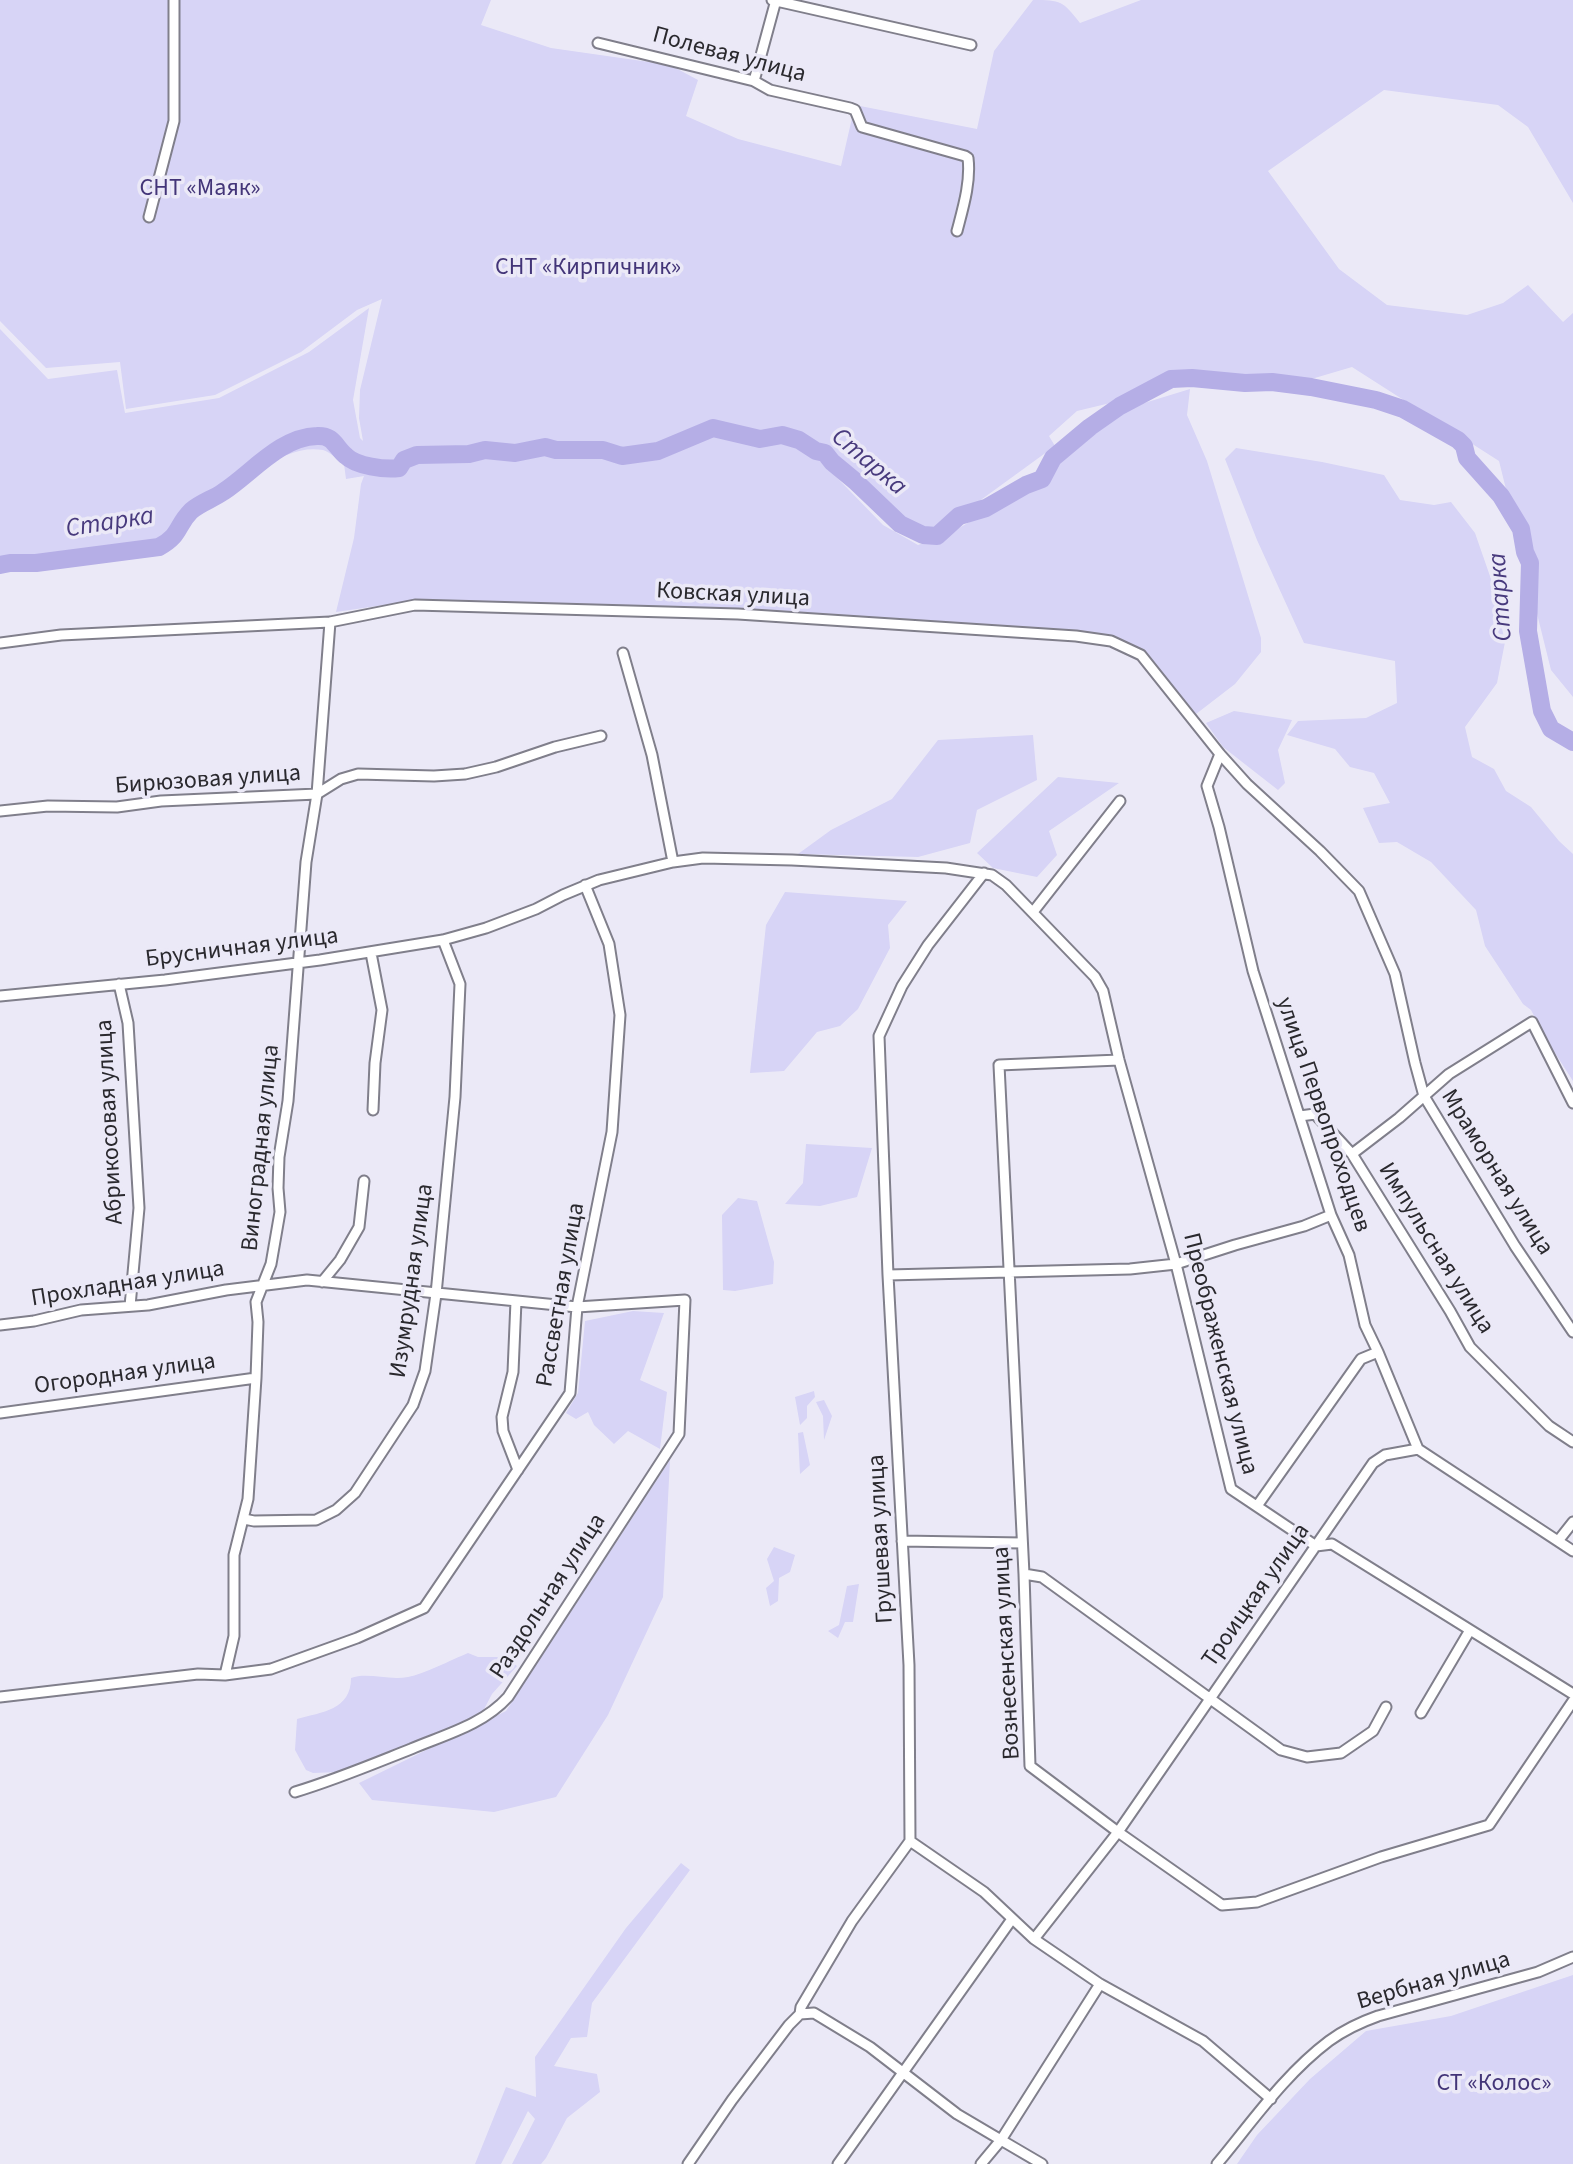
<!DOCTYPE html>
<meta charset="utf-8">
<style>
body{margin:0}
canvas{display:block;background:#ebe9f7}
</style>
<canvas width="1573" height="2164"></canvas>
<script>
const ctx = document.querySelector('canvas').getContext('2d');
ctx.lineJoin = 'round';
function fillPath(path, color) { ctx.fillStyle = color; ctx.fill(path, 'evenodd'); }
function trace(path, color, width, dash) { ctx.strokeStyle = color; ctx.lineWidth = width; ctx.lineCap = dash ? 'butt' : 'round'; ctx.setLineDash(dash || []); ctx.stroke(path); }
function write(font, color, halo, rows, align = 'center') {
  ctx.font = font + ' "Source Sans 3",sans-serif'; ctx.lineWidth = 7; ctx.setLineDash([]); ctx.textBaseline = 'middle'; ctx.strokeStyle = halo; ctx.fillStyle = color; for (const [text, x, y, turn = 0] of rows) {
    ctx.save(); ctx.translate(x, y); ctx.rotate((+turn || 0) * Math.PI / 180); ctx.textAlign = isNaN(turn) ? turn : align; if (halo) ctx.strokeText(text, 0, 0); ctx.fillText(text, 0, 0); ctx.restore();
  }
}
fillPath(new Path2D(`
 M0,0H491L481,25L551,48L670,65L698,80L686,116L738,139L841,166L855,105L977,129L994,51L1033,0C1061,0 1063,1 1080,23L1141,0H1573V203L1528,127L1498,105L1384,90L1268,171L1339,269L1387,305L1467,315L1503,303L1528,285L1563,322L1573,313V697L1551,670L1499,461L1352,367L1291,385L1198,382L1077,411L1049,436L1055,446L978,502L986,508L959,516L937,536L923,535L900,524L855,481L832,462L825,453L816,451L799,440L782,436L760,439L713,428L692,438L713,430L759,441L781,438L797,442L813,453L883,525L918,545L947,535L1009,499L1044,483L1057,461L1128,408L1190,389L1187,415L1207,461L1261,638V652L1235,684L1196,714L1145,653L1111,636L1059,630L718,610L418,600L336,612L354,538L361,484L364,476L346,479L344,464C338,460 330,452 323,450C285,443 246,480 220,502L210,498L189,510L171,537L157,544L35,560H0V329L48,379L117,370L125,413L219,398L309,352L369,308L353,400L360,438L363,441L359,418L360,390L382,299L357,310L301,352L215,395L126,409L120,362L46,368L0,321ZM684,442L659,453L621,458L603,452H556L544,450L514,455L487,452L469,457L431,455L469,454L486,450L515,453L545,447L556,450H603L622,456L658,451Z
 M1236,448L1322,462L1384,475L1400,500L1434,505L1451,502L1475,533L1491,579L1505,642L1497,683L1465,727L1472,757L1494,769L1506,791L1531,807L1559,841L1573,854V1081L1546,1039L1531,1010L1523,1004L1485,946L1476,910L1431,862L1397,842L1379,843L1363,808L1390,803L1374,773L1350,767L1335,749L1287,735L1298,721L1366,718L1397,703L1395,661L1304,643L1257,540L1225,459Z
 M1234,711L1292,720L1278,750L1285,783L1278,790L1223,747L1206,723Z
 M1033,735L1037,780L977,810L970,843L918,857L798,854L831,830L892,799L938,740Z
 M1058,777L1119,783L1049,831L1057,855L1037,877L993,868L977,853Z
 M785,892L907,901L888,925L890,948L858,1009L840,1026L817,1032L784,1071L750,1073L766,925Z
 M806,1144L872,1148L857,1197L820,1206L785,1204L803,1183Z
 M738,1198L757,1201L774,1262L773,1284L735,1291L723,1290L722,1215Z
 M633,1311L664,1313L640,1380L667,1392L660,1449L628,1431L614,1444L594,1425L588,1412L576,1419L566,1413L578,1393L585,1321Z
 M814,1391L815,1397L807,1406V1418L800,1425L795,1397Z
 M824,1400L832,1416L824,1440L823,1416L816,1402Z
 M803,1432L810,1465L800,1474L798,1433Z
 M670,1460L663,1597L608,1715L556,1797L494,1812L372,1800L359,1783L506,1711Z
 M774,1547L795,1555L790,1572L779,1578L778,1601L770,1606L766,1588L774,1581L767,1559Z
 M859,1584L853,1622H845L838,1638L828,1631L839,1625L847,1586Z
 M468,1653L478,1657H504L517,1666L492,1694L481,1715L435,1737L339,1772L313,1773L306,1770L295,1750L297,1719C322,1712 351,1710 351,1678C368,1672 389,1681 408,1677C424,1674 451,1660 468,1653Z
 M681,1863L690,1870L592,2003L587,2037L571,2038L554,2066L597,2074L600,2092L567,2118L546,2158L541,2164H512L535,2119L528,2111L501,2164H475L506,2087L536,2097L535,2057L626,1928Z
 M1573,1975V2164H1237L1257,2135L1310,2079L1366,2031L1451,2016Z`), '#d7d4f6');
trace(new Path2D(`
 M0,565L10,563H36L159,547C181,535 176,526 191,511C200,503 213,499 223,492C252,473 280,437 317,436C334,435 335,447 346,456C356,466 385,470 399,468L404,460L417,455L469,454L485,450L515,453L545,447L556,450H603L622,456L658,451L713,428L760,439L782,435L799,440L816,451L825,453L832,462L855,481L900,524L923,535L937,536L959,516L986,508L1026,485L1042,479L1053,458L1090,427L1120,406L1171,379L1192,378L1245,383L1272,382L1311,387L1376,400L1403,409L1458,440L1464,446L1467,458L1501,496L1521,529L1525,552L1530,563L1528,631L1542,711L1551,729L1573,742`), '#b5aee6', 18);
const minor = new Path2D(`
 M772,0L971,45
 M598,43L754,81L770,90L850,108L855,110L862,127L965,156L968,158C971,182 963,208 957,231
 M754,81L776,0
 M149,217L174,121V0
 M0,643L61,635L330,622L415,605L738,614L1076,636L1111,641L1141,655L1220,754L1247,784L1320,851L1359,891L1395,974L1415,1063L1424,1096L1515,1246L1573,1332
 M623,653L652,755L673,862
 M1220,754L1207,786L1219,827L1253,971L1331,1215L1349,1255L1365,1325L1378,1352L1418,1449
 M0,811L48,806L117,807L161,801L317,794L341,779L358,774L434,776L465,774L496,767L555,747L601,736
 M1033,912L1120,801
 M371,953L382,1010L375,1063L373,1110
 M119,984L128,1023L139,1208L130,1306
 M0,996L165,980L320,960L443,940L486,928L536,909L563,895L599,880L673,862L703,858L792,860L946,868L992,875L1006,885L1095,977L1103,991L1119,1060L1176,1264L1231,1489L1316,1546L1332,1544L1573,1694
 M1119,1060L999,1065L1024,1574L1030,1766L1118,1832L1222,1905L1257,1902L1381,1857L1489,1825L1573,1701
 M1300,1116L1315,1114L1352,1154L1450,1311L1470,1347L1549,1426L1573,1442
 M1352,1154L1399,1118L1449,1074L1532,1022L1573,1103
 M888,1275L1130,1269L1176,1264L1235,1245L1304,1226L1331,1215
 M322,1282L340,1260L359,1227L364,1181
 M516,1301L513,1372L502,1417L503,1431L518,1470
 M0,1325L34,1321L81,1310L148,1305L226,1290L307,1280L577,1307L685,1300L679,1434L508,1697C483,1725 444,1735 411,1749C373,1764 335,1780 295,1792
 M0,1413L256,1378
 M1257,1506L1361,1359L1378,1352
 M244,1519L254,1521L316,1520L336,1510L355,1493L413,1405L425,1371L436,1294L455,1097L460,984L443,940
 M902,1541L1022,1543
 M1558,1541L1573,1522
 M1024,1574L1042,1577L1281,1750L1307,1757L1341,1753L1373,1731L1386,1707
 M225,1675L234,1636V1555L248,1499L256,1378L258,1322L256,1302L271,1264L280,1212L278,1188L279,1157L288,1101L306,862L317,794L330,622
 M0,1697L198,1674L225,1675L271,1669L357,1638L424,1608L570,1393L577,1307L612,1132L620,1015L609,944L585,885
 M1421,1713L1470,1630
 M910,1841L984,1892L1034,1939L1100,1984L1203,2041L1271,2099
 M1034,1939L1118,1832L1373,1463L1385,1455L1418,1449L1573,1551
 M800,2014L814,2013L870,2047L957,2114L1001,2140L981,2164
 M688,2164L732,2100L789,2025L800,2014L801,2007L852,1921L910,1841L909,1665L888,1275L879,1036L902,986L928,945L984,873
 M838,2164L1012,1919
 M1042,2164L1001,2140L1100,1984
 M1217,2164C1252,2122 1285,2074 1329,2041C1344,2030 1361,2022 1378,2016L1538,1972L1573,1957`);
trace(minor, '#807f8b', 13);
trace(minor, '#fff', 9);
write('24px', '#2a292e', '#ebe9f7', [
 ["Полевая улица",729,56,15],
 ["Ковская улица",733,596,3],
 ["Бирюзовая улица",208,781,-4],
 ["Брусничная улица",242,949,-7],
 ["улица Первопроходцев",1322,1115,71],
 ["Абрикосовая улица",111,1122,-93],
 ["Виноградная улица",262,1148,-84],
 ["Мраморная улица",1496,1173,58],
 ["Импульсная улица",1435,1249,58],
 ["Изумрудная улица",413,1281,-82],
 ["Прохладная улица",128,1285,-9],
 ["Рассветная улица",562,1295,-80],
 ["Преображенская улица",1219,1354,76],
 ["Огородная улица",125,1375,-8],
 ["Грушевая улица",882,1539,-93],
 ["Троицкая улица",1257,1596,-55],
 ["Раздольная улица",549,1597,-57],
 ["Вознесенская улица",1008,1653,-93],
 ["Вербная улица",1434,1982,-16]
]);
write('24px', '#433578', '#ebe9f7', [
 ["СНТ «Маяк»",200,190],
 ["СНТ «Кирпичник»",588,269],
 ["СТ «Колос»",1494,2085]
]);
write('italic 26px', '#483a7d', '#ebe9f7', [
 ["Старка",868,463,40],
 ["Старка",110,524,-9],
 ["Старка",1502,597,-94]
]);
</script>
